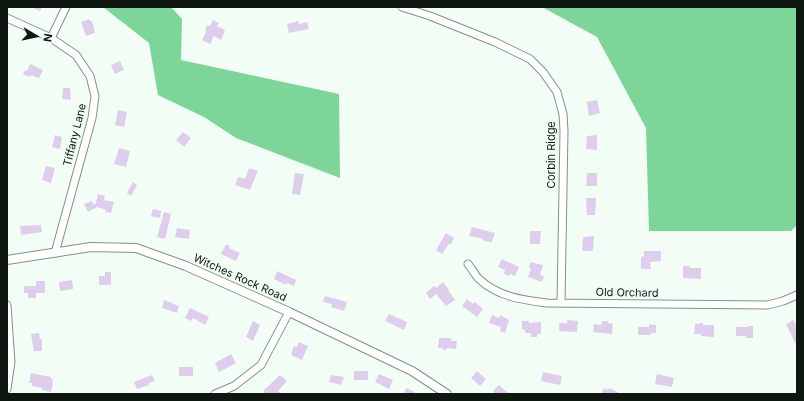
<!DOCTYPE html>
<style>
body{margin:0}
#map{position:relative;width:804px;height:401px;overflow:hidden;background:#f2fef5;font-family:Inter,sans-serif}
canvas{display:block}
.frame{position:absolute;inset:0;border:8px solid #0e1811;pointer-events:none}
.north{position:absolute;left:16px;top:16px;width:40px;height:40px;-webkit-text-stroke:3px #f2fef5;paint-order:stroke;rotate:99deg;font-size:11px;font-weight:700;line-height:16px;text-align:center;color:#0e1811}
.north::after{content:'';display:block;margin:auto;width:14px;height:18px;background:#0e1811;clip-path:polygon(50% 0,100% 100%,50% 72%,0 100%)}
</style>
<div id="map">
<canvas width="804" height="401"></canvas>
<div class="frame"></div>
<div class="north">N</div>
</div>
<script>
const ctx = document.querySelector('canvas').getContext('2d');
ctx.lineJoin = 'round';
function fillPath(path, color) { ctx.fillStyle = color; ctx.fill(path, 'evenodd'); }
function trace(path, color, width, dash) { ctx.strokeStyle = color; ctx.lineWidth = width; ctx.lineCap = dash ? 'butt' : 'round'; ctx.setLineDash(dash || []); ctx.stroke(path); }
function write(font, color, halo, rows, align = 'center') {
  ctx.font = font + ' Inter,sans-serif'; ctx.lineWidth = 4; ctx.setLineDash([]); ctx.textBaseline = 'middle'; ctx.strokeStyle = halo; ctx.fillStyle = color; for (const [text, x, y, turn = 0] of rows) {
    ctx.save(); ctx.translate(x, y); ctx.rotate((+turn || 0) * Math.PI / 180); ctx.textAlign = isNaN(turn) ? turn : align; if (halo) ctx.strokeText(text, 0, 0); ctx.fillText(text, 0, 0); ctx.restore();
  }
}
fillPath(new Path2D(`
 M103,7H171L182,19L181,60L339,94L340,178L236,138L204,117L158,95L149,43Z
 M542,7H797V225L791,231H649L646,128L597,37Z`), '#7dd599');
fillPath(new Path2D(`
 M31,7H42L40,11Z
 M89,19L90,21H92L95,33L86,36L81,22Z
 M213,20L219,23L217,26L225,30L221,40L214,36L210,44L202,40L206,32L205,31L207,25L210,26Z
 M298,21L299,24L307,22L309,29L289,33L287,24Z
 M120,61L124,70L115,74L111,65Z
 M30,64L43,70L39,78L31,75L30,77L23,74L25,70L27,71Z
 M63,88H70L71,100L62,99Z
 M597,100L600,113L589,116L587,102Z
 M118,110L127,112L124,127L115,125Z
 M183,132L191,138L184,147L176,140Z
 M55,135L62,137L60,149L52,147Z
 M597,135V150L586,149L587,136Z
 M119,148L130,151L126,167L114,164Z
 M46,166L55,168L51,183L42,180Z
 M249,168L258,171L250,190L235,185L238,177L245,179Z
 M295,173L304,174L300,195L292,194Z
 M587,173H597V186H586Z
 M133,182L137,185L131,196L127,193Z
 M98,194L105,196L104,200L114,202L111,213L105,212L106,210L97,207L88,212L84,204L92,201L94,205L96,203Z
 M586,198H596L595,215H587Z
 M153,209L161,211L160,218L151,216Z
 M164,212L171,214L165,239L157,237Z
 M41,225L42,232L21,235L20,226Z
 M472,227L495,233L492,242L484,241V240L480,238L469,236Z
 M177,228L190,230L189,239L175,237Z
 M530,231H541L540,244H530Z
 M446,233L454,238L451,244H449L442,254L436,250Z
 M594,236L593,251H582L583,237Z
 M226,244L230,246L229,248L240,253L236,261L221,254Z
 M644,251H661V261L650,262L651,269H641V257L644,256Z
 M502,259L519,267L515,276L510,274L509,276L504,274L505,270L498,267Z
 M530,262L543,265L540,275L544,276L542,282L528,277L531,269L529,268Z
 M683,266H690V268H701V279L683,278Z
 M277,271L296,280L294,286L287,283L286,285L274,279Z
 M105,272H111V285H99V276H105Z
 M72,280L73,289L60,291L59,282Z
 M36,281H45V293H36V298H28V293H24V286H36Z
 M443,282L449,290H448L455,300L446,306L436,294L430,299L426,293L434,286L436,288Z
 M325,296L347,302L344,311L331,307L332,304L323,302Z
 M467,299L473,304L475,302L483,309L477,317L462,306Z
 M164,300L179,306L177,313L162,308Z
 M190,308L209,317L205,325L193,318L191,321L185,318Z
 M389,314L407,322L404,330L385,321Z
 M492,315L499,318L500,315L509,320L505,333L500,331L501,327L489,323Z
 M567,320L578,321L577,332L559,331V323H567Z
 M793,320L797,326V342L795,343L786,324Z
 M253,321L260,325L253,341L246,337Z
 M522,321H529V323L541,322V334H537V337H531V333H525V330L522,329Z
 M602,321H608V323L613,324L612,334L593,332L594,324L601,325Z
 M699,323H703V325H714V337L701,336V334H694L695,324H699Z
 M649,324L656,325V333H651V335H638V327H649Z
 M748,326H753V338H746V336H736V327H748Z
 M39,333L40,339H42V351H34L31,334Z
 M439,338H451V341H457L456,349L446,348V350H443V348H438Z
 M299,342L308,346L302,360L291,355L294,346L296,347L298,345Z
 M231,354L236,363L219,372L215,363Z
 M179,367H193V376H179Z
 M354,371H368V380H354Z
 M477,371L486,379L480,386L471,378Z
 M543,372L562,376L560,385L541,381Z
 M31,373L51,377V379H53L52,383H53L51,392L42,390V388L32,386V383H29Z
 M379,374L393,380L389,389L375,382Z
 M657,374L674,378L672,387L655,384Z
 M152,375L155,381L149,383V385L137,389L134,382Z
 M280,375L287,381L278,391L281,394H266L263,391Z
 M331,375L344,377L341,385L329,382Z
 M499,385L509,394H496L493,391Z
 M406,388L415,392L414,394H404Z
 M604,388L608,390L609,388L611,389L618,392L617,394H601Z`), '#deceeb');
const minor = new Path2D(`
 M402,7L430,16L495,42L530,59L543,72L557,92L563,114L564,131L561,303
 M7,18L51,38L76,55L90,76L95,96L92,118L55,253
 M51,38L66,7
 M468,264C472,269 475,275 479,279C498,297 523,300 547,303L768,305L783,301L797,295
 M7,305L11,362L7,389
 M215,394L234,386L261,365L289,312`);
const tertiary = new Path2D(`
 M7,260L91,247L136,248L186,266L289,312L412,371L447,394`);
trace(minor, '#7a9682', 9);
trace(tertiary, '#7a9682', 10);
trace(minor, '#fff', 7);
trace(tertiary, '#fff', 8);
write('11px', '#0e1811', '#f2fef5', [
 ["Tiffany Lane",75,135,-76],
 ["Corbin Ridge",552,155,-90],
 ["Witches Rock Road",240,278,24],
 ["Old Orchard",627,293,1]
]);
</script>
